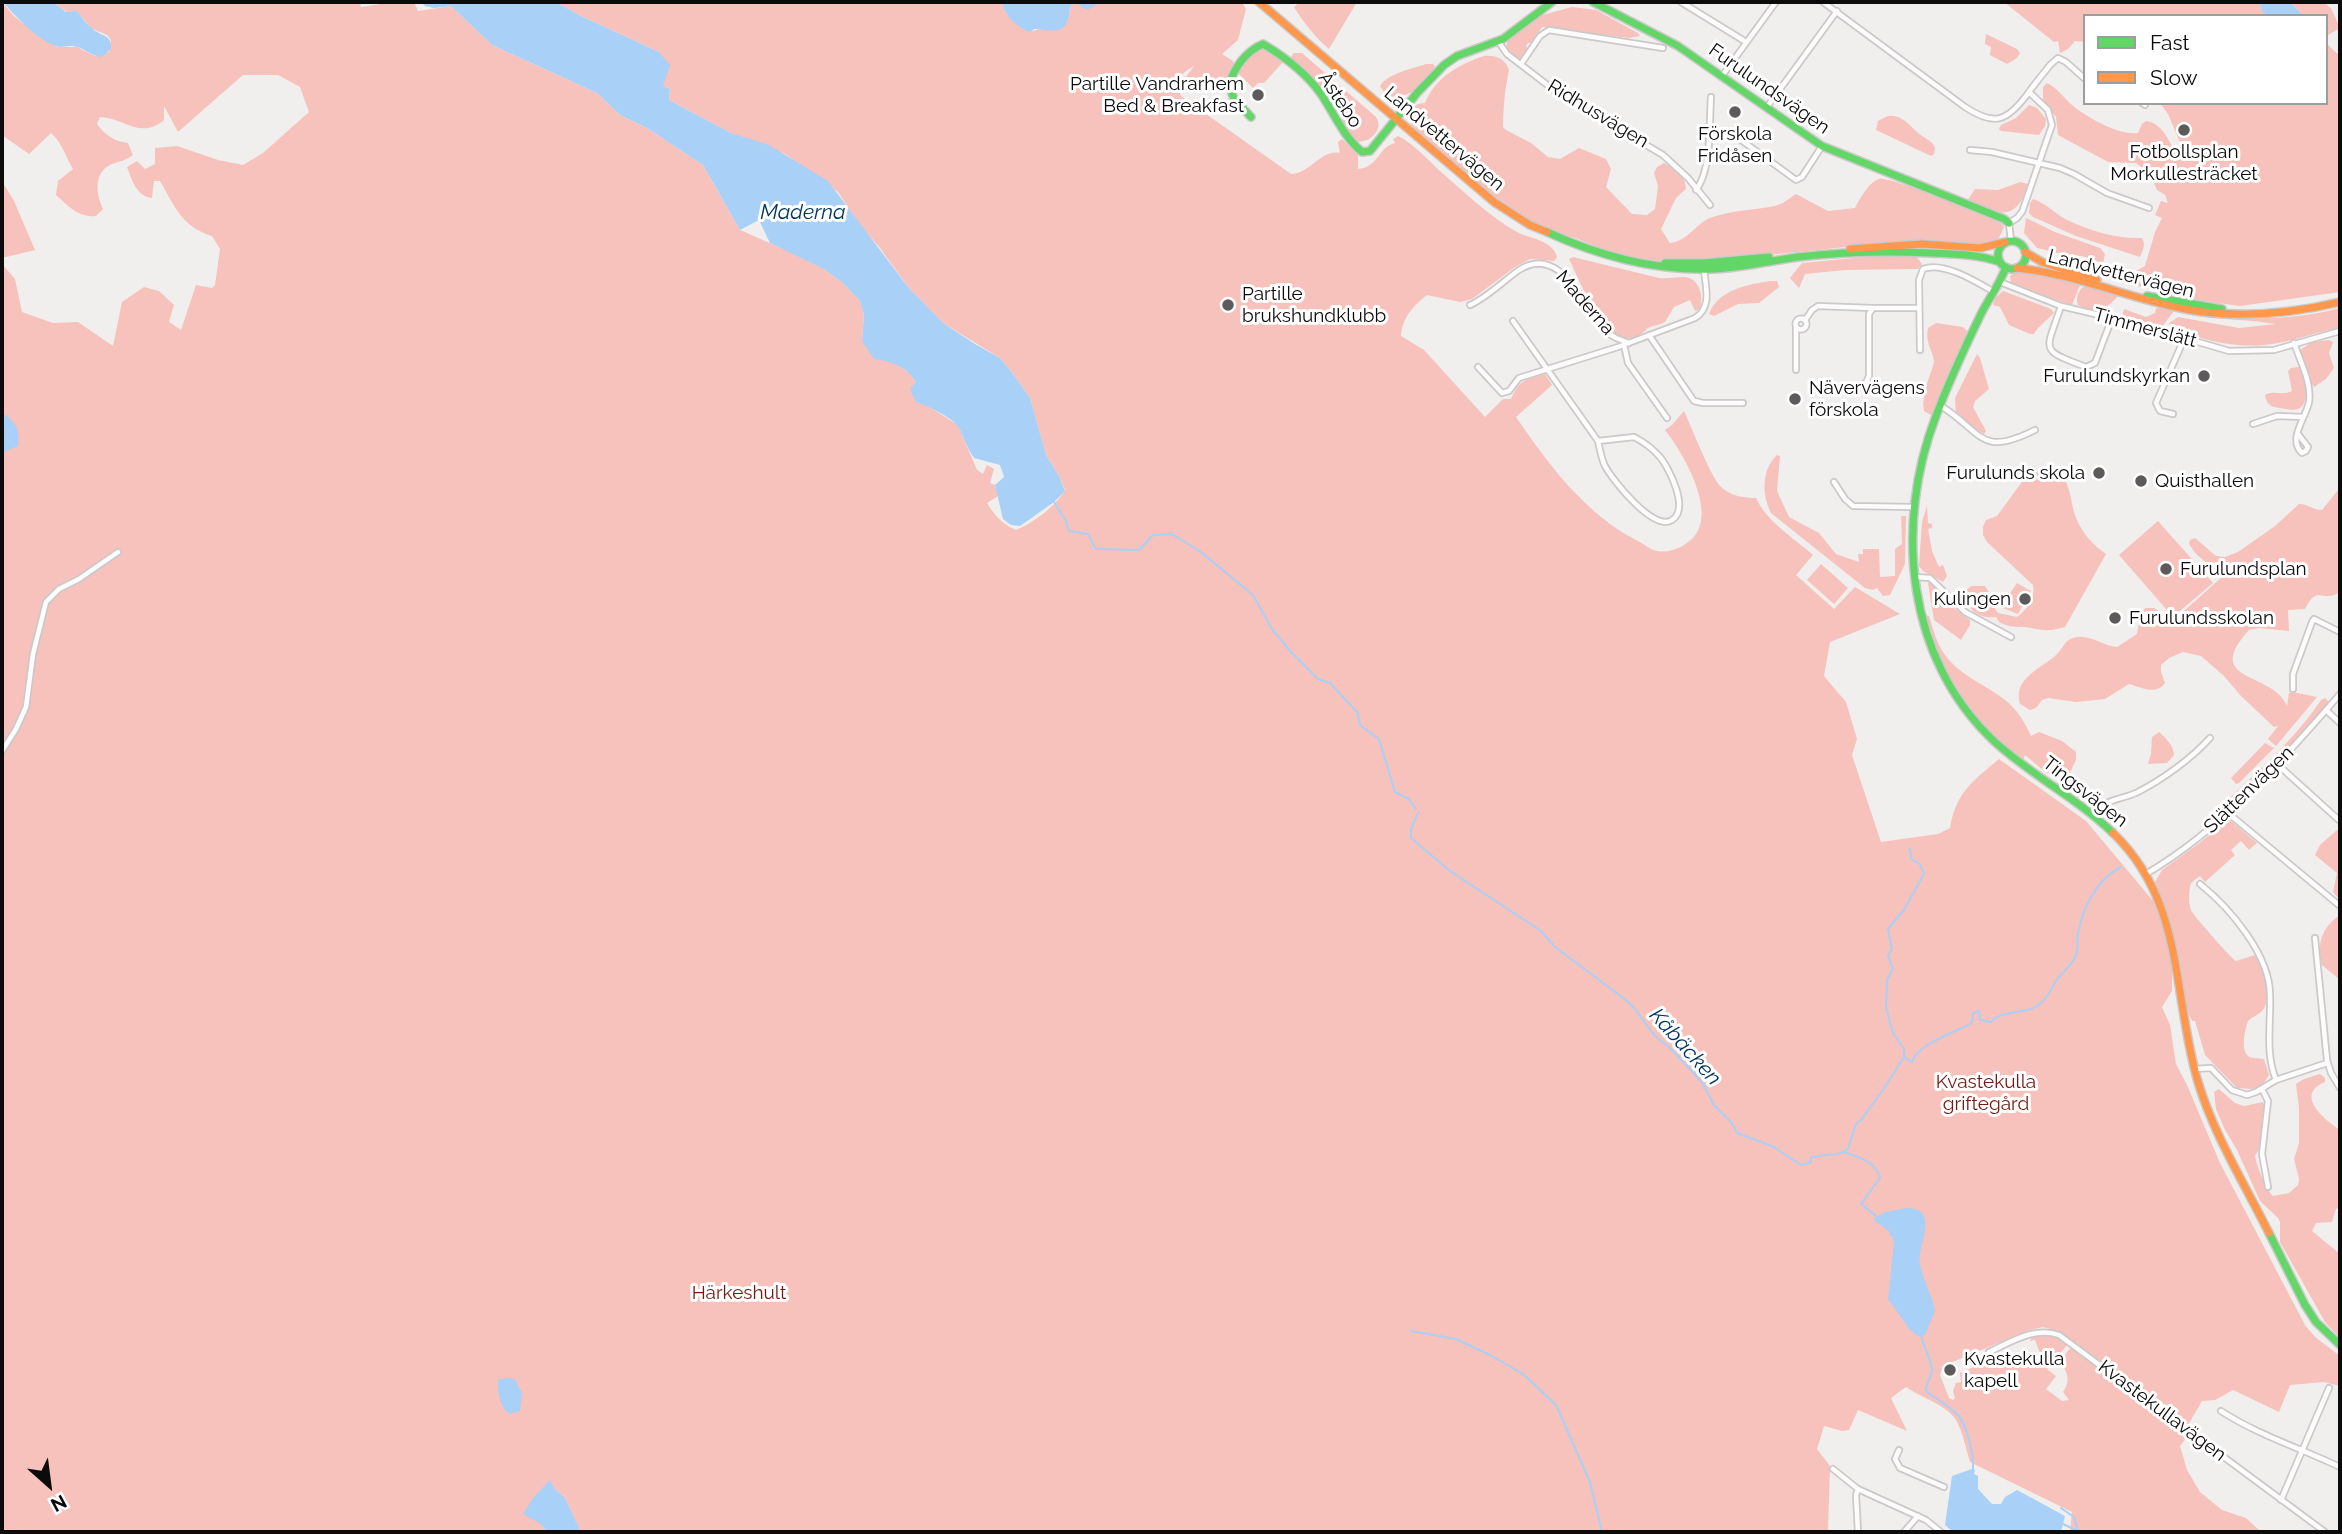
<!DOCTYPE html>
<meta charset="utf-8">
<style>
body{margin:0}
#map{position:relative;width:2342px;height:1534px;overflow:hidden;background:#f1eeee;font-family:Raleway,sans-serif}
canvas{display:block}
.frame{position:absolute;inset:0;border:4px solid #0c0b0b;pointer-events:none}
.legend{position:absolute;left:2083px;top:14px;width:245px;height:91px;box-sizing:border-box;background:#fff;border:2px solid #9e9d9d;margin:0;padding:9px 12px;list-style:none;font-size:21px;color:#0c0b0b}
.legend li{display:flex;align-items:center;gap:14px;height:35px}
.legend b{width:35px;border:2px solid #9e9d9d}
.north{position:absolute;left:14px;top:1450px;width:70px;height:70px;-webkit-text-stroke:5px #fff;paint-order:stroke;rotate:152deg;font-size:19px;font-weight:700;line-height:28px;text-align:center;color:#0c0b0b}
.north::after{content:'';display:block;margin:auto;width:24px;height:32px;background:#0c0b0b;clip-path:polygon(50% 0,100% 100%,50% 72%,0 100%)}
</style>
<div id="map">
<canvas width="2342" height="1534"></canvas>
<div class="frame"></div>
<ul class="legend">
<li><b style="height:9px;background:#63d668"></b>Fast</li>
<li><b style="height:9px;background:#ff974d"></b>Slow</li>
</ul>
<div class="north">N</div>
</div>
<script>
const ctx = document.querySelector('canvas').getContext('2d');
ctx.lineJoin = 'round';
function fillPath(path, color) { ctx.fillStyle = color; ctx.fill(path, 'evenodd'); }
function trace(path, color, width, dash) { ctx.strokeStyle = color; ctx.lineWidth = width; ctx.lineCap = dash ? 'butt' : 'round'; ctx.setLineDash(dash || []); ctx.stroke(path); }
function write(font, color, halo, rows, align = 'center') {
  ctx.font = font + ' Raleway,sans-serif'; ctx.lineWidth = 6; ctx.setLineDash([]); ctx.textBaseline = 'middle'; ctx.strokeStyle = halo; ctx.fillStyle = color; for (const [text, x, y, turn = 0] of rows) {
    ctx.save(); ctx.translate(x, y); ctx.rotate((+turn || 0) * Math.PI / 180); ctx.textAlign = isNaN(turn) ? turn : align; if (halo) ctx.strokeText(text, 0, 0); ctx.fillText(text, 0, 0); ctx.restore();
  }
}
fillPath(new Path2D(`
 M2,2L14,16L40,37L57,47H77L95,56L109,52L111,40L107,35L91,28L77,11L67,12L53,2H360L361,7L394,2H414L418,11L451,6L492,45L597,93L620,115L647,128L703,165L740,230L804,258L824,269L844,284L860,301L864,315L862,341L911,374L916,382V401L931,408L958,425L977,470L983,474L987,465L994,469L990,483L995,485L998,496L987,503C995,516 1002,524 1016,530C1033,523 1055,507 1065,490L1059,476L1046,455L1030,398L1014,375L1000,358L943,323L908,287L880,248L860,225L838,192L785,154L731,133L669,100L670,89L663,86L659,52L581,16L556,2H1002C1005,17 1018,25 1031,32C1043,25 1051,35 1067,23L1071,5L1076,3L1080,5L1100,4L1101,2H1242L1246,9L1238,40L1222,54L1233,61L1235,69L1223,92L1206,82L1183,81L1194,66C1180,74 1172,82 1182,97L1291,174C1310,174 1321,149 1340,153L1338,142L1342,139L1358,155V169C1378,168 1378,147 1395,143L1393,139L1398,136C1414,144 1427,159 1440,171C1464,192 1489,216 1517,232C1530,239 1553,240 1557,257L1554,261L1530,259L1515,267L1472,299L1460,302L1427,295C1413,306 1402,318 1401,336L1424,350L1485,417L1503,399H1511C1520,379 1525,380 1545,374L1552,385L1516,417C1549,465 1585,514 1638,541C1644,544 1651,550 1657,551C1667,553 1679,549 1687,543C1723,520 1684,454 1665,430L1672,425L1684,411C1691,426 1711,477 1720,486C1730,496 1743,498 1756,498C1766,521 1794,538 1813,555L1796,575L1834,609L1855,587L1900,614L1830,642L1824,676L1846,702L1857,739L1852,755L1881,842L1938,834L1950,828C1956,792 1973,781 1999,759L2086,821L2154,902L2163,927L2172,964V991L2162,1007L2170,1025L2176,1064L2187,1085L2220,1163L2305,1325L2315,1337L2340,1356V1386L2324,1382L2290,1385L2279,1412L2233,1390L2215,1400L2202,1401L2188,1425L2062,1333L2043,1327L2030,1330L1943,1366L1940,1375L1949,1398L1953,1400L1955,1398L1953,1391L1956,1383L1961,1382L1960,1373L2003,1354L2009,1366L2040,1353L2035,1340L2030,1341L2032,1336C2047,1332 2055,1335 2067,1345L2047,1369L2056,1376L2046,1389L2062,1401L2069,1400L2063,1392C2072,1378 2066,1374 2061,1360L2071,1347L2111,1376L2109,1380L2186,1438L2180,1446L2187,1470L2200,1492L2222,1510L2246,1518L2261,1532H2070L2072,1512L1970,1462C1966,1449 1963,1432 1956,1420C1947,1405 1920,1397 1906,1387L1891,1398L1907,1431L1858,1410L1849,1430L1842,1431L1824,1426L1817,1449L1830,1466L1828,1532H581L565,1498L554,1488L541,1524L547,1532H2V452H4L6,415H2V264L15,279L22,312L53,323L78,322L113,346L122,302L144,287L159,291L174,305L169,322L181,330L196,285L212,288L215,285L220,249L212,236C182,227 175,207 160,181H154L152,198C136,196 132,180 127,167L137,161L145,169L155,164V148L177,146L218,160L243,165L263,153L309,112L300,87L278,75H243L178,132L164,106V120C140,140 125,118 100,117L97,124C106,136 114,141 128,143L133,155C125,161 120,161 112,164C93,172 96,194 103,209L96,216C79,218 68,206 56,195L58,181L73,169C65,156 63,144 51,133L29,154L2,135Z
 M1300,2H1357L1329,49C1315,37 1304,23 1294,7Z
 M2004,2H2259L2262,11L2267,16H2085V42L2075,41L2068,49L2060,53L2058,41L2054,42Z
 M2290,2L2326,4L2331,8L2340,28L2328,35V45L2340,56V292L2240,306L2189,299L2133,285L2130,280L2131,274L2145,266L2155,232L2162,218L2155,215L2161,201L2168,203L2165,195L2157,190L2149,173L2136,163L2108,162L2058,135L2056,117L2043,100V87L2047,83C2057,88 2064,98 2072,105C2086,117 2120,136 2138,133L2142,124L2146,121C2161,123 2167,137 2173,148L2181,145L2168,114L2160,103H2326V16H2304Z
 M1572,7L1596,10L1638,33L1640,36L1629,38L1542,27L1532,43H1528L1526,46L1528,50L1523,57L1517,59L1509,52L1506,47L1508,40L1539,16Z
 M1986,34L2017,49L2020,53L2017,58L2007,64L1990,55L1991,47L1985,44Z
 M1260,49L1268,50L1283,62L1264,83H1258L1253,88L1238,73L1251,56Z
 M1294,53H1302L1376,117C1385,130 1368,145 1354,141C1344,124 1334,105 1322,89C1313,78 1297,69 1291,57Z
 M1484,56C1495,55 1505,58 1509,70C1505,88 1503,109 1503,127L1506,130L1531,143L1548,157L1560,159L1579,148L1606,159L1611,169L1606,187L1632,214L1647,215L1655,209L1658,186L1654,173L1657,167L1664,163C1675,169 1686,176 1686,189L1676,198L1661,229L1670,243C1689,241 1696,222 1713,217C1733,210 1754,210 1775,206L1783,203L1796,194L1828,211L1855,208C1860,199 1869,182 1879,179C1892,176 1982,216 2001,223L2004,227L1998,240L1972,245L1924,239L1719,260L1663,262L1610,253L1576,238L1554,234L1530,220L1490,193L1411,125L1408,119C1410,109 1415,103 1425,103C1435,78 1459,64 1484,56Z
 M1426,64H1433L1435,66C1429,84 1405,102 1386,95L1380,86C1388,73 1412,69 1426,64Z
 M2029,105L2037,108L2046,119L2045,126L2039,135L2001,131L1999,129L2001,125L2016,118Z
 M1888,116C1903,114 1911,128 1922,136C1924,137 1931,141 1932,143C1936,147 1935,149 1934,154L1931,156L1876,130L1878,121Z
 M2,181L14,201L35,250L2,258Z
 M2020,182L2028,184C2017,222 1999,216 1968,200L1975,189L1998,190Z
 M2033,199C2046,203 2055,214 2067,220C2091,231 2116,239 2142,238C2146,245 2143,250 2140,257L2076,236L2033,217L2029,213L2030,203Z
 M2026,218L2055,232L2100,248L2105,254L2103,263L2082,256L2075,257L2037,248L2024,233Z
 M1876,256H1916L1922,264L1918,269H1914L1845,270L1805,274L1799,288L1790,278L1802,263Z
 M1573,257L1659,278C1668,279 1674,277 1683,277C1699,277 1704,295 1700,309L1695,311L1690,300L1674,307L1665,322C1660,325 1655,325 1650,327C1643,331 1640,338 1631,338C1602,341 1579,279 1569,259Z
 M2029,271L2039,272L2080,285L2072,305L2026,290L2011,283L2010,276L2015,272Z
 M1770,281H1777L1779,287L1759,303L1738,304L1714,316L1709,314C1719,289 1747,285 1770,281Z
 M2087,285H2091L2119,294C2110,309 2094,314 2078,305C2075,297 2079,288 2087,285Z
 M2003,291L2051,309L2054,313L2038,328L2034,334H2030L2009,325L2000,307L1993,305L1995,298Z
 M2156,308C2163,309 2165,307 2171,309C2227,320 2284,323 2340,308V328C2315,332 2290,343 2264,345C2232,348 2202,339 2172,330L2169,323L2178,317L2239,328L2276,324C2242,318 2207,321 2174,311L2161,328L2122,316L2124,309L2146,317L2155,313Z
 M1936,323L1963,327L1967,331L1966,340L1934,412L1931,415L1924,411C1921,393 1930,378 1934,362C1933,349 1925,345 1928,328Z
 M2329,340L2333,342L2329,353L2334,368L2326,379L2314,387L2309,379L2300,350L2312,342Z
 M1977,354L1980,358L1989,389L1975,401L1973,407L1986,431L1984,434L1956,415L1955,398Z
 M2299,367C2302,376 2307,386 2306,396C2304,409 2298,411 2286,409C2275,407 2267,408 2265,395C2273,390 2283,396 2292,391L2288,371L2291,368Z
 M1777,455L1780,456L1777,491L1789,517L1819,533L1836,554L1859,562L1858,554H1863V549H1879L1880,577L1895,576V549L1902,544L1901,516H1906L1905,564L1890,595L1883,596L1877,588L1873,590L1865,588L1771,513C1762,495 1761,470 1777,455Z
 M2044,468C2073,469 2068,500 2077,520C2083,534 2094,546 2106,554L2065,627C2050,631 2046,631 2031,628C2017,625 2015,630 1999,622L1996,617C1978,619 1966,609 1964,592L1971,586H1985L1996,604L1995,609L1998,613L2017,617C2026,611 2036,597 2033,585L1987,542L1983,535V527L1986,520L1997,516L2024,479Z
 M2338,490H2340V592C2322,604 2318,583 2305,609L2288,610L2289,631L2259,628L2249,630C2201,683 2273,671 2287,706L2289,693L2292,692L2317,697L2276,746L2268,739L2278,726L2274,727L2241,696L2224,676L2201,656L2183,652L2169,658L2161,665V672L2165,683C2156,696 2141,687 2129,684L2105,699L2076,702L2048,698L2042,700L2036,708L2030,710L2020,704C2012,677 2044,668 2058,653C2063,648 2065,640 2073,638C2089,633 2102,646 2117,647L2137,634L2140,617L2145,608H2154L2173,621L2223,576L2196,554L2189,544L2190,540L2195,538L2216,556L2225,557L2238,552L2275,526L2299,504C2308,504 2313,510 2322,510Z
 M1927,506L1928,523L1932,524V528L1928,529L1932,551L1939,567L1943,565L1947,576L1943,582L1923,571L1919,566L1922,522Z
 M2158,521L2213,583L2173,617L2119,555Z
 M1821,564L1848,588L1834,604L1807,580Z
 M1930,582L1950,605L1970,620V625L1961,640L1934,620L1928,583Z
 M2017,583L2031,591L2018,614L2000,607L2002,601L2007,602L2008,596Z
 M1924,615L1929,616C1934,632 1937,646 1949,660C1978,691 2011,688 2031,736L2039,732L2062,741L2076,752V760L2066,781L2061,782L2045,772L2025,755L2023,761C1971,727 1940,674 1924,615Z
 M2325,698L2329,702C2292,747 2252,791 2207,828L2205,821L2208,818C2247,781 2291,745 2321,700Z
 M2159,732C2166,738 2174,746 2174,755L2167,763L2148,764L2151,754L2152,737Z
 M2265,743L2274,748L2239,783L2236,784L2231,778Z
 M2226,820H2230L2257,843L2249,850L2241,841L2231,850L2235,855L2205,882L2200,876L2191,883C2189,889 2188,904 2191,910C2192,914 2232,959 2236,961L2255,955C2262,968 2274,998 2262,1011C2258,1015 2252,1017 2248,1021C2245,1030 2241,1047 2247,1055C2250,1059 2259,1058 2264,1059L2269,1075L2263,1084L2253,1089L2237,1088L2205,1055L2195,1021H2192L2188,1013C2181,965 2176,929 2154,884L2162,870L2202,841Z
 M2337,830H2340V900L2333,892L2337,873L2315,855L2320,845Z
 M2340,915V980L2322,965C2317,943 2321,928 2340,915Z
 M2320,1074L2325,1078V1082C2294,1095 2324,1119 2340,1130V1207L2336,1209L2332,1222L2316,1223L2312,1231L2340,1254L2339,1273L2340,1338L2325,1322L2280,1242V1222L2278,1218L2260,1201L2237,1150L2224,1128L2216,1109L2214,1092L2219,1089L2235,1103L2244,1106L2263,1102L2265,1107L2263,1142L2255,1156C2257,1167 2266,1189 2273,1196L2289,1193L2298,1185L2299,1179L2294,1159L2299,1143V1108L2296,1084L2304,1079Z`), '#f7c2bb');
fillPath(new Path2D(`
 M3,2H53L66,12L77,11C82,17 87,25 93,29C102,37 112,34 111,49L102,57C91,56 86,49 77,47C71,45 65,47 60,47C41,44 15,16 3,2Z
 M421,2H556L581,16L659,52L670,65L663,86L670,89L669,100L731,133L769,145L828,181L908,287L943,323L975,344L1000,358L1014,375L1030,398L1046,455L1059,476L1065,491L1054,502L1020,526L1011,525L1003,519L995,485L1004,477L1000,465L974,458C967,448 964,438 959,428C953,417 927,406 916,402L910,389L916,382C906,366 892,362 874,359L862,341L864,315L860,301L844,284L824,269L770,243L759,220L740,230L703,165L647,128L620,115L597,93L492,45L451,6L434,8L425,6Z
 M1002,2H1101L1087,10L1076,3L1071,5C1069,11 1069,18 1067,23C1061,35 1044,29 1034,29L1031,32C1018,29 1004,15 1002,2Z
 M2259,2H2290L2304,16H2267L2262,11Z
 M2,415H6C17,424 20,431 18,446L4,452H2Z
 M1905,1208C1942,1207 1917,1244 1920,1264C1923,1280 1932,1294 1935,1311L1925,1335L1918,1336L1910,1330L1888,1299L1894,1242L1893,1237L1889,1235L1890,1232L1874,1220V1218L1883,1213Z
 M506,1378L515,1379L522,1393L520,1411L510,1414C499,1407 498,1392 498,1380Z
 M1972,1469L1975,1470L1974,1474L1978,1476V1489L1992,1504H2001L2005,1497L2017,1490L2065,1516L2061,1532H1953L1945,1525L1952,1476Z
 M550,1480L554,1488L565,1498L581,1532H547L541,1524L523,1514L533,1498Z`), '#a9d0f7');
trace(new Path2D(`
 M1054,502L1066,521L1069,531L1088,534L1096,549L1139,550L1153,535L1172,534L1201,552L1253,595L1272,629L1292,653L1318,679L1330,683L1358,713L1360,725L1379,739L1395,792L1409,799L1416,809
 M1418,813L1411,829V838L1450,871L1541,931L1555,947L1626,1000L1635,1009L1655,1036L1670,1048L1702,1082L1714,1105L1731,1122L1737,1133L1774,1147L1801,1165L1810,1163L1811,1158C1821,1154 1834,1156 1844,1152C1858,1157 1877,1162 1880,1178L1861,1204L1876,1216
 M1904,1057L1912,1062C1917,1044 1956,1032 1972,1023L1973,1013L1979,1011L1980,1020L1991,1022C2005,1007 2031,1017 2044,1000C2049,994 2052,987 2056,981C2062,972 2073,965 2076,955C2078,948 2077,940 2078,933C2083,907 2097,879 2121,867
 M1845,1151L1848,1149L1856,1124L1861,1120L1883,1090L1904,1057V1049L1893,1033L1886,1008L1887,980L1893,969L1888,956L1892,949L1888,929L1904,910L1924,874L1920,864L1911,859L1910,848
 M1411,1331L1456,1339L1492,1356L1523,1374L1556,1405L1590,1482L1602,1532
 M1921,1335C1923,1347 1931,1358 1932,1369C1932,1378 1925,1383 1926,1391C1936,1399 1948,1405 1958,1415C1967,1426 1974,1454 1973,1469
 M2061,1508L2074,1517L2078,1531
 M2063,1524L2080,1532`), '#a9d0f7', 2);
const street = new Path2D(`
 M1681,2L1746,42
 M1823,2L1965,107C1994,126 2006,122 2026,96C2034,85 2042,75 2050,65L2058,58L2066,62L2085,79
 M1498,41L1507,54L1554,90L1663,155L1688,178L1710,205
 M1521,64L1540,36L1549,30L1663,48
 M1722,76L1776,2
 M2142,103L2145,105
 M1767,107L1837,11
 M1737,137L1796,180L1802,177L1822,146
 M1970,150L1992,152L2060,168L2074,174L2107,193L2149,208
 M1696,190C1712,170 1709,123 1711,97
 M2011,241L2009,223L2017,218L2022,212L2052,125L2048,110L2029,92
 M2000,282L2061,306L2133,323L2229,351L2274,350L2340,331
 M1470,305C1488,297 1503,281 1519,270C1561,243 1584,307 1606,332L1616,338L1629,343
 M2061,306C2046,352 2038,349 2086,367L2095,363L2112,318
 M1795.5 324a5.5 5.5 0 1 1 11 0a5.5 5.5 0 1 1-11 0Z
 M1805,320L1812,310L1818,306L1872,308
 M1513,321L1598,441C1600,449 1601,458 1605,466C1613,481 1654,532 1672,520C1690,509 1669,468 1660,457C1652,448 1644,442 1634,437L1598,441
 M1649,335L1694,401L1703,403H1743
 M2294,343C2300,361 2312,383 2309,402C2306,418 2287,439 2302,453L2306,451L2308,447L2298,434
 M1624,345L1628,363L1667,418
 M1920,350L1919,280L1923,269C1943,261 1977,282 1994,292
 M1478,367L1502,393L1509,391L1519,378L1618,347L1695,318C1713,307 1705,286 1704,268
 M1796,370V327
 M1814,389H1853L1866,383L1869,376V314L1873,308H1919
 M1941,406C1983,432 1979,458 2035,430
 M2173,414L2160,411L2156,403L2184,339
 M2253,424L2277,416L2303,417
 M1834,482L1845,499L1853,506L1914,507
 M1915,577L1930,578L1965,612L2011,637
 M2293,689V674L2312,622L2314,619L2340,632
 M2326,710L2340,723
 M2,751L16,729L26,707L33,654L46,602L59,589L79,579L118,552
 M2277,764L2340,821
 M2228,813L2340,906
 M2094,814C2105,798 2122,800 2138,792C2163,779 2191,759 2210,738
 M2146,874C2222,829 2283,760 2340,694
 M2200,884C2230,908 2270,955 2270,995C2271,1024 2265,1053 2276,1080
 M2315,938L2327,1060L2331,1073L2340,1088
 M2194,1069L2211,1068L2232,1090L2247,1095L2256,1092L2276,1080L2327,1063
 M2262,1089L2268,1101L2262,1154L2268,1187
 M1989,1352C2011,1342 2035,1326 2059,1335L2325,1532
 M2221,1411C2258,1435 2300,1448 2340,1467
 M1899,1450L1895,1459L1900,1468L1944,1487
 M1833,1469L1858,1489L1926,1520L1941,1532
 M2281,1500L2329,1388
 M1858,1532L1856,1495L1858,1489
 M1904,1532L1918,1516`);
const fast = new Path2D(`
 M1593,2L1678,46L1822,146L2004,219L2009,223
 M1251,117L1234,99L1229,85C1234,68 1246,51 1263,44C1285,57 1306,73 1321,94C1335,115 1343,136 1362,152L1370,151L1417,93L1444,65L1457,56L1503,39L1552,2
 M1547,232C1599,256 1655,271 1713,269C1741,268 1770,261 1798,257C1842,252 1887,251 1931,253C1955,254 1977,254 2000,262
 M1998 255a14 14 0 1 1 28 0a14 14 0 1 1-28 0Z
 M1665,263H1704L1769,257
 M2006,267C2000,284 1989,298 1981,314C1965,347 1949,381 1936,416C1894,525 1906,660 1995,742C2032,776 2077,798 2113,833
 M2147,296L2222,309
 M2269,1233L2305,1305L2316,1322L2340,1345`);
const slow = new Path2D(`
 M1259,2L1494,202L1530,225L1547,232
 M1850,249L1922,244L1980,248L2005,242
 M2025,252L2042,262L2097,280
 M2017,268C2075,274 2128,298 2185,309C2237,319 2289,314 2340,302
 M2113,833C2185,902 2172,994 2198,1082C2214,1135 2244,1183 2269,1233`);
trace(street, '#cbc9c9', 8);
trace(fast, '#cbc9c9', 10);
trace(slow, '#cbc9c9', 10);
trace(street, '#fdfcfc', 4.5);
trace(fast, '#63d668', 7);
trace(slow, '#ff974d', 7);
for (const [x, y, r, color] of [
 [1258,95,7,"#5c5a5a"],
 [1735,112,7,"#5c5a5a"],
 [2184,130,7,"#5c5a5a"],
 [1228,305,7,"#5c5a5a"],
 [2204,376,7,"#5c5a5a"],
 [1795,399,7,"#5c5a5a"],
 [2099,473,7,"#5c5a5a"],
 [2141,481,7,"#5c5a5a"],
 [2166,569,7,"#5c5a5a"],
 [2025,599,7,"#5c5a5a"],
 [2115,618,7,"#5c5a5a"],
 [1950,1370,7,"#5c5a5a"]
]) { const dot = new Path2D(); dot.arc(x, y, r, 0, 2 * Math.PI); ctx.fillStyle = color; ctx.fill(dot); trace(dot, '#fff', 2.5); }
write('19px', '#0c0b0b', '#fff', [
 ["Partille Vandrarhem",1244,84,"right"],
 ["Bed & Breakfast",1244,106,"right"],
 ["Förskola",1735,134,"center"],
 ["Fridåsen",1735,156,"center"],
 ["Fotbollsplan",2184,152,"center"],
 ["Morkullesträcket",2184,174,"center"],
 ["Partille",1242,294],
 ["brukshundklubb",1242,316],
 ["Furulundskyrkan",2190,376,"right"],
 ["Nävervägens",1809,388],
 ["förskola",1809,410],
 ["Furulunds skola",2085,473,"right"],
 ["Quisthallen",2155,481],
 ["Furulundsplan",2180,569],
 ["Kulingen",2011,599,"right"],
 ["Furulundsskolan",2129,618],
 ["Kvastekulla",1964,1359],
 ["kapell",1964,1381]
], 'left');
write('19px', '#0c0b0b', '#fff', [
 ["Furulundsvägen",1769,89,35],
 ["Åstebo",1340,100,56],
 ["Ridhusvägen",1598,114,31],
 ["Landvettervägen",1444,139,40],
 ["Landvettervägen",2121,274,14],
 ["Maderna",1585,303,49],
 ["Timmerslätt",2145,328,15],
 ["Slättenvägen",2249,790,-44],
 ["Tingsvägen",2085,792,38],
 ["Kvastekullavägen",2162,1411,37]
]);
write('19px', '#721913', '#fff', [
 ["Kvastekulla",1986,1082],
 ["griftegård",1986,1104],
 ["Härkeshult",739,1293]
]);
write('italic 21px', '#003762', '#fff', [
 ["Maderna",803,213],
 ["Kåbäcken",1685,1047,48]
]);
</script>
